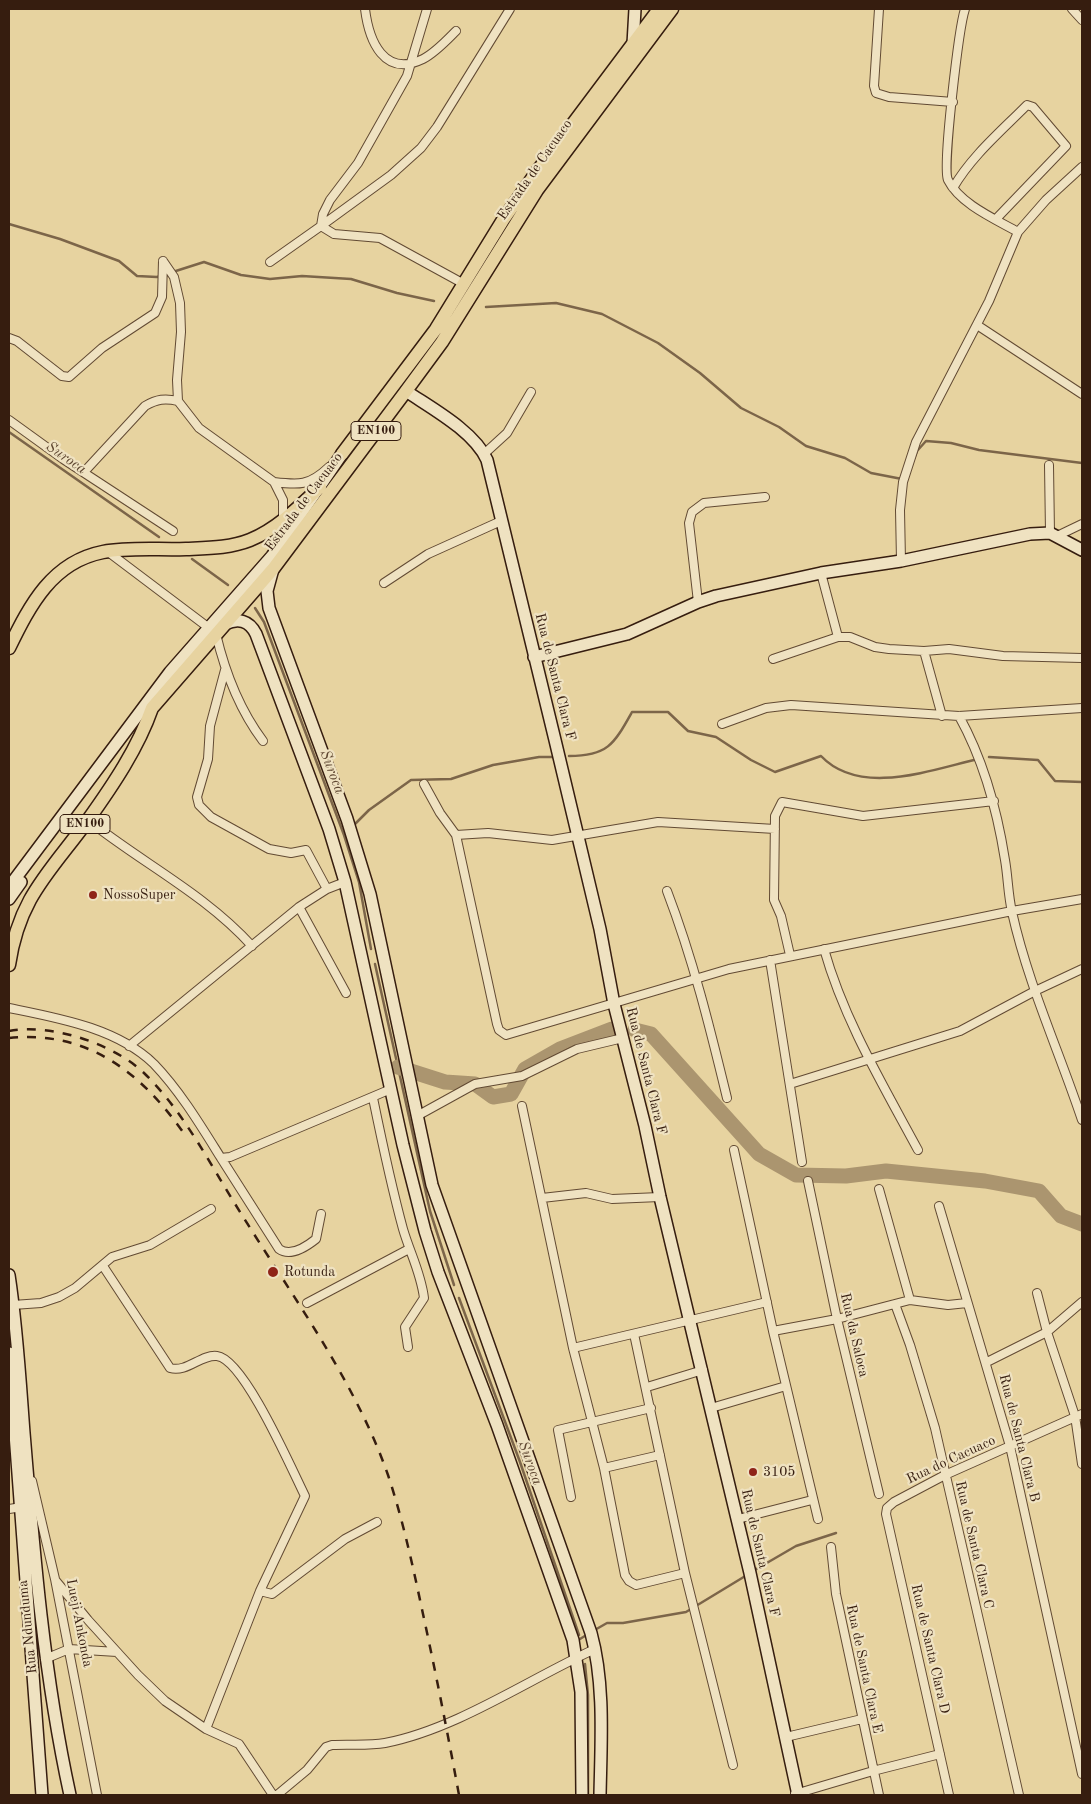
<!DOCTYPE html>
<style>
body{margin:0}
#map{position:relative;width:1091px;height:1804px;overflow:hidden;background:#e7d3a0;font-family:"Old Standard TT",serif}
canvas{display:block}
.frame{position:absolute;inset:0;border:10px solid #361d0f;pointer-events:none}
</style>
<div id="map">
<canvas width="1091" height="1804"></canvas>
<div class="frame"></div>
</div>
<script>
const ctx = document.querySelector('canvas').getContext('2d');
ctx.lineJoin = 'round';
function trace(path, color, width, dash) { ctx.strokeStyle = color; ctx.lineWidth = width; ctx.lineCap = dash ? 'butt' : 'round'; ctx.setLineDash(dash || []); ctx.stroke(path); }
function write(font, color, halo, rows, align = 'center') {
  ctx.font = font + ' "Old Standard TT",serif'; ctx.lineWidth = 4.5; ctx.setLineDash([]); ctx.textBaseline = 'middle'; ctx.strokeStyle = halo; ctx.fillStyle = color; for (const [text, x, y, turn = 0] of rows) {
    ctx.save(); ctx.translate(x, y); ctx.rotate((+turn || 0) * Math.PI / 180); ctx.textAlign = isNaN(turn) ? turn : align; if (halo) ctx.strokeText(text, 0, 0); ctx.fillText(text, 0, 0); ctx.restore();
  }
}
trace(new Path2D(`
 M9,224L60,239L119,261L137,276L157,277L204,262L241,275L270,279L302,276L351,279L397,293L434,301
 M486,307L556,303L602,314L658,343L700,373L741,408L779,427L806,446L845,458L871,473L902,479
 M9,432L159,537
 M909,471L917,451L926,441L951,443L979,450L1082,463
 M192,559L228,585
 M255,608L264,622L344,835L359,882L371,949
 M569,756C608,756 614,744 632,712H668L688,731L716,737L751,760L775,772L821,756C860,797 930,770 978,759
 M989,757L1038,760L1055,781L1082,782
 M353,826L369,810L411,780L451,779L493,765L539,757H555
 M375,964L430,1211L454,1285
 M459,1298L520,1462L579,1635
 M753,1571L796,1546L836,1533
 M593,1631L607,1623H623L686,1612L747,1575
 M580,1639L588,1634
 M585,1664L588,1695V1795`), '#7c6549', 2.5);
trace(new Path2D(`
 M635,1030L651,1034L759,1154L796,1175L846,1176L886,1171L985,1181L1039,1191L1061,1216L1082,1224
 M398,1067L445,1082L475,1084L493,1097L511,1094L525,1069L560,1049L612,1029`), '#ab956f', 15);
const street = new Path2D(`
 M365,9C369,41 384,78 423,59C435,53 446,41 456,31
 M879,9L874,86L876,93L889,97L953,102
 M965,9C959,27 942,168 948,180C960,204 995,219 1018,232
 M1072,9L1082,20
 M953,188C971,157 999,133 1024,108L1027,105L1033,107L1066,146L996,219
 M321,226L391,175L421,148L437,127L510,9
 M321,226L323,214L330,200L358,163L407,76L427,9
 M163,261L174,277L180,303L181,332L177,380L178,401L199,428L274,482L283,500V520
 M270,262L321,226L334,234L380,238L464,284
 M977,325L1082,394
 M9,338L17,341L62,376L69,377L102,348L155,313L162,297L163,261
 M9,420L63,459L173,531
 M484,454L507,433L531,392
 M1049,465L1050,533
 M84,472L145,406C157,399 165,398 178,401
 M274,482C299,485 309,486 329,467
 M1057,536L1082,524
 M107,551L209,628
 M901,561L900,510L903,482L916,442L989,301L1018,232L1046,200L1082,167
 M821,573L838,637H850L875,647L889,649L924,651L949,649L1003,656L1082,658
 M384,583L428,554L501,521
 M698,602L689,523L692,512L704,503L765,497
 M216,634C225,672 239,709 263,741
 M924,651L942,716
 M773,659L838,637
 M225,670L210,726L208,759L197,797L199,805L211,817L269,849L291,853L306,850L327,889
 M959,716C984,761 997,809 1005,860C1008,877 1008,895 1012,912C1028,984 1059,1051 1082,1120
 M722,724L766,708L791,705L959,716L1082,708
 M424,784L440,813L456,835L497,1024L499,1030L506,1035L729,969L1012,911L1082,899
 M88,820C142,863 205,894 252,946
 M456,835L488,833L552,840L658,822L775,829
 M667,891C693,959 710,1028 727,1098
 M299,907L346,993
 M824,949C844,1020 883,1085 918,1150
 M790,955L781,916L774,900L775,816L782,802L863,816L994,801
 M770,960L802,1162
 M9,1008C58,1018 117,1028 154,1064C180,1091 201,1126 221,1158L230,1157L391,1089
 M129,1046L299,907L327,889L345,882
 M790,1084L960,1031L1035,991L1082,969
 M373,1098C382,1142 391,1185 403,1229C410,1253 421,1273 424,1298L405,1327L408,1347
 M522,1106L573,1348L604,1468L625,1575L629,1581L636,1585L685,1573
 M417,1116L475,1084L522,1076L577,1049L623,1038
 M734,1150L773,1331L818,1519
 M221,1158L279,1249C290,1257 306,1247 316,1239L321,1214
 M808,1181L837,1319L879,1494
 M879,1189L910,1300
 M542,1198L586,1193L612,1199L660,1197
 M939,1206L1010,1446L1082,1774
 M103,1266L170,1368C187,1373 201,1354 217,1356C244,1359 292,1470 305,1496L260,1591L206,1729
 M1037,1293L1047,1332L1075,1416L1082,1464
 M307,1303L409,1249
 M895,1304L910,1345L935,1428L1019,1795
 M13,1305L41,1303L59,1297L75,1288L112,1257L150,1245L211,1209
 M773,1331L837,1319L910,1300L948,1305L967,1303
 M634,1334L685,1573L733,1765
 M573,1348L767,1302
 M987,1362L1047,1332L1082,1302
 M647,1387L703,1370
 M711,1408L786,1386
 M604,1468L660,1455
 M32,1481L55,1579L97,1795
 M571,1497L558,1430L651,1408
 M9,1509L22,1507
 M738,1519L812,1500
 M831,1547L836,1594L879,1795
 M56,1581L88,1620L138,1675L165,1701L206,1729L239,1744L273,1795
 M260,1591L272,1594L345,1539L377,1522
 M45,1659L69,1649L117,1652
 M786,1737L862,1719
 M795,1794L873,1771L940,1754
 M277,1795L307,1770L326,1747L332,1745C349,1744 368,1746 385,1743C457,1729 529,1679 595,1649
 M949,1795L886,1514L887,1508L894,1502L945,1475L1082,1414`);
const secondary = new Path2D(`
 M633,44L635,9
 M406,391C431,408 474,431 487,460L555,740L600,929L614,1004L645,1126L660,1197L750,1573L798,1795
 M273,569L267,591L269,608L347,819L370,894L432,1185L591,1633C605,1684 601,1742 600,1795
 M225,624C238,618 249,620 256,634L329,829L345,882L403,1145L425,1231L438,1272L497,1425L573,1640L581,1692L582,1795
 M534,657L627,634L698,602L716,596L821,573L901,561L1030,534L1050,533L1082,550
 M9,887L170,672L272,556L342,454
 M9,899L21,882
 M9,1275C17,1327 20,1380 24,1433C34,1555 44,1676 70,1795
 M9,1353L42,1795`);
const primary = new Path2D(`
 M342,454L436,329L503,220L536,173L659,9
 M9,648C30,605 52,562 103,552C130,547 159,550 186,549C208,548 230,548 250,540C277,529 299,507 320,487
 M9,965C19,897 50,872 88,820C113,785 138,748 152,708L273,569L406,391L442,342L537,190L672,9`);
trace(street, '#624a33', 10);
trace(secondary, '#361d0f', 14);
trace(primary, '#361d0f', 15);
trace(street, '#efe2c1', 8);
trace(secondary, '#efe2c1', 11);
trace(primary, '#e7d3a0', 12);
trace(new Path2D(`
 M9,1031C51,1023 115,1044 145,1074C185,1113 212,1168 242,1215C294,1299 355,1381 388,1475C403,1520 413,1567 423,1614C436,1674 448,1735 459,1795
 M9,1038C88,1030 142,1073 185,1135`), '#361d0f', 2.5, [9, 9]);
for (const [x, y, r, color] of [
 [93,895,5,"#8f2418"],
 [273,1272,6,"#8f2418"],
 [753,1472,5,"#8f2418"]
]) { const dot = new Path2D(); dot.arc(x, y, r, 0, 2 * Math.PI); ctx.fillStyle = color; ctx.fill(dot); trace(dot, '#efe2c1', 2); }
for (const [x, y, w] of [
 [376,431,50],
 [85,824,50]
]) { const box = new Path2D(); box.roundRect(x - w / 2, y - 9.5, w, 19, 4); ctx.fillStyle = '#efe2c1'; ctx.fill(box); trace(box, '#361d0f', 1); }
write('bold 12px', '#361d0f', null, [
 ["EN100",376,431],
 ["EN100",85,824]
]);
write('14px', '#361d0f', '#efe2c1', [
 ["Estrada de Cacuaco",535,170,-55],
 ["Estrada de Cacuaco",304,502,-53],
 ["Rua de Santa Clara F",555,677,76],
 ["Rua de Santa Clara F",646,1071,76],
 ["Rua da Saloca",854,1335,77],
 ["Rua de Santa Clara B",1019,1438,76],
 ["Rua do Cacuaco",951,1460,-25],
 ["Rua de Santa Clara C",974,1545,77],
 ["Rua de Santa Clara F",760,1553,77],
 ["Lueji Ankonda",79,1623,79],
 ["Rua Ndunduma",28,1627,-96],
 ["Rua de Santa Clara D",930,1649,77],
 ["Rua de Santa Clara E",864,1669,78]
]);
write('14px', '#361d0f', '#efe2c1', [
 ["NossoSuper",103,895],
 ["Rotunda",284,1272],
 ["3105",763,1472]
], 'left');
write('italic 15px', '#5f4731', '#efe2c1', [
 ["Suroca",66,458,35],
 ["Suroca",332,772,69],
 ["Suroca",530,1463,70]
]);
</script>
